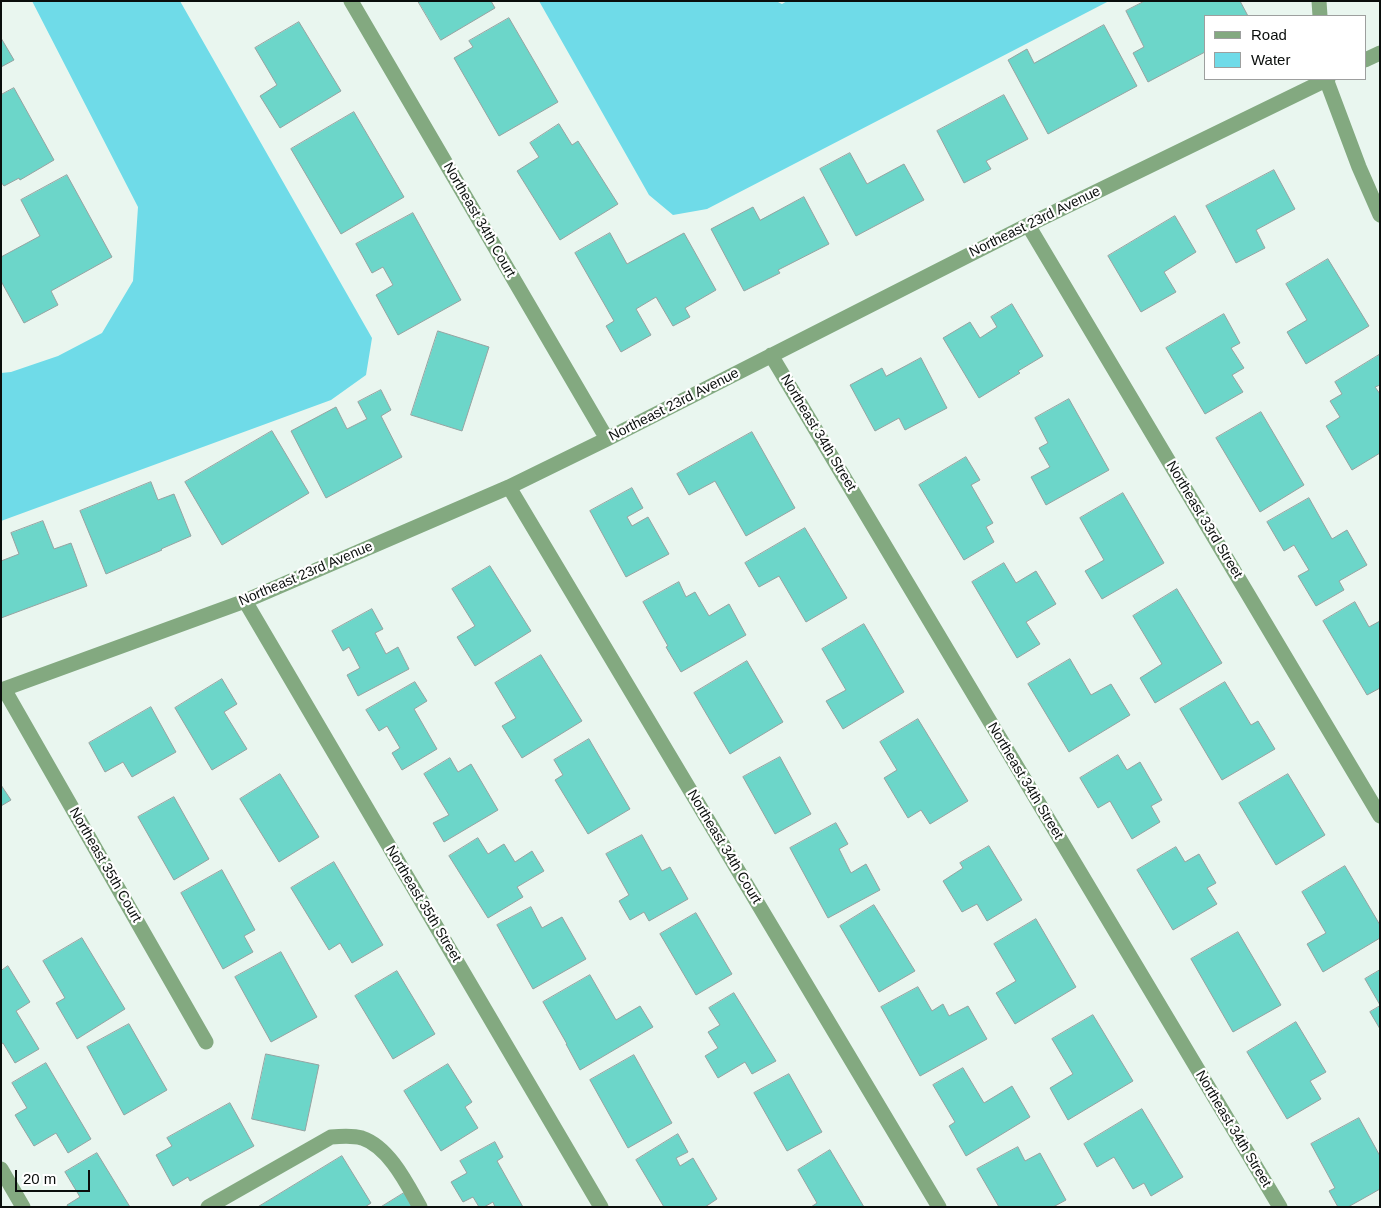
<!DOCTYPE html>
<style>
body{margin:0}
#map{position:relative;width:1381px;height:1208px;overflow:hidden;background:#e9f6ef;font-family:Arial,sans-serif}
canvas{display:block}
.frame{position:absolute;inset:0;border:2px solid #0a0e0c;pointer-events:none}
.legend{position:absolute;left:1204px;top:15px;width:162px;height:65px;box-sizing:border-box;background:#fff;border:1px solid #9d9f9e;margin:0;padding:6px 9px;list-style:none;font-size:15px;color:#0a0e0c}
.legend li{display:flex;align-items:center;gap:10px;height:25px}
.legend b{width:25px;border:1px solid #9d9f9e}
.scale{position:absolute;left:15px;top:1170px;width:75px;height:22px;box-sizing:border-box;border:2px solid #0a0e0c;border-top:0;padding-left:6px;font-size:15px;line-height:18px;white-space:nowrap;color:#0a0e0c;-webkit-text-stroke:4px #fff;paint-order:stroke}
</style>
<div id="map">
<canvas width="1381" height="1208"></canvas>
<div class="frame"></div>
<ul class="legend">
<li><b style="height:6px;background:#83a980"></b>Road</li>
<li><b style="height:14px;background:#6fdbe8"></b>Water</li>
</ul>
<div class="scale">20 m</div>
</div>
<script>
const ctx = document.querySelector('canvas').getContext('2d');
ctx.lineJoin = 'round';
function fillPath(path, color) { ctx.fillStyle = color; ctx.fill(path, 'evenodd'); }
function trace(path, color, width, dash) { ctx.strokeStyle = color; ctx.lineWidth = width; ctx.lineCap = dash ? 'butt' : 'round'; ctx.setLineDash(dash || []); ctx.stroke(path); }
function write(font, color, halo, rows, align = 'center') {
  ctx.font = font + ' Arial,sans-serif'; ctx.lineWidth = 4.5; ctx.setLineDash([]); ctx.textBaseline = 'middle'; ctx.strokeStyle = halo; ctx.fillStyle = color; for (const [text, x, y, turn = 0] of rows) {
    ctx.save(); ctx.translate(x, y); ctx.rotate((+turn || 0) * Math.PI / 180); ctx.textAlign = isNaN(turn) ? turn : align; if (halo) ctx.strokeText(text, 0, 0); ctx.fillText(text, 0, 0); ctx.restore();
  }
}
fillPath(new Path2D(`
 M32,1H180L372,338L366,375L331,400L1,521V373L11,372L58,356L102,333L133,281L138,207Z
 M539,1H776L782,4L787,1H1109L707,209L673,215L649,195Z`), '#6fdbe8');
const building = new Path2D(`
 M418,1H491L495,8L441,40Z
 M1145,1H1240L1248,16H1205V52L1148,82L1133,53L1144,47L1126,11Z
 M509,18L558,102L499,136L454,58L473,47L469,41Z
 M299,22L341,91L280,128L260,96L277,85L255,48Z
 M1104,25L1137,86L1048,134L1008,60L1027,49L1034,63Z
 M1,38L14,60L1,67Z
 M14,88L54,160L20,180L19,178L4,186L1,182V95Z
 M1004,95L1028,139L986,161L991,169L964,183L937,131Z
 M354,112L404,197L341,234L291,149Z
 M559,124L572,145L578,141L618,204L560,240L517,171L539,157L530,143Z
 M850,153L867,184L904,164L924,200L856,236L820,169Z
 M1274,170L1295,209L1256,230L1265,248L1236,263L1206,206Z
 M67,175L112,257L51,291L58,305L24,323L1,281V257L40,236L21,200Z
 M804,197L829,244L778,270L780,273L744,291L711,229L753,207L760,220Z
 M413,213L461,300L398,335L376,295L393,285L383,267L372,273L356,244Z
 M1175,216L1196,252L1164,272L1176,292L1141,312L1108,256Z
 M610,233L627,264L684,233L716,290L685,308L690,317L673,326L656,297L636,309L651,335L621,352L606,326L614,321L575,253Z
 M1328,259L1369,326L1306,364L1287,332L1307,320L1286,284Z
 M1012,304L1043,356L1018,371L1020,373L979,398L943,338L970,322L980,338L997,327L991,317Z
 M1224,314L1240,343L1231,348L1244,368L1232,375L1243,392L1205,414L1166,348Z
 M438,331L489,347L462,431L411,415Z
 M1379,355L1380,357V385L1375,387L1380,394V453L1352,470L1326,426L1340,417L1330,401L1342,394L1335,382Z
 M921,358L947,408L905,430L899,418L875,431L850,385L882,368L886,376Z
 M381,390L391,410L381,416L402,457L326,498L291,431L336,407L347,429L367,419L358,402Z
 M1069,399L1109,470L1046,505L1031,477L1050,467L1039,448L1048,443L1035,418Z
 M1261,412L1304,485L1260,512L1216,438Z
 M272,431L309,493L222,545L185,482Z
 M752,432L795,508L746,536L715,481L689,495L677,474Z
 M966,457L980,480L971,485L993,523L986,527L994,542L964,560L919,485Z
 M151,482L158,500L174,494L191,536L161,549L162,550L106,574L80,511Z
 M632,488L643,508L627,517L632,526L648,517L669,554L626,577L590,511Z
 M1123,493L1164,563L1102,599L1085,571L1104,560L1080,518Z
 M1309,498L1332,539L1347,530L1367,565L1339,581L1344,590L1316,606L1298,576L1309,570L1294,545L1284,551L1267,522Z
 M43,521L54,549L71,543L87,586L1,618V561L19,554L11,533Z
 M805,528L847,598L806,622L779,576L759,587L745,563Z
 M1004,563L1016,583L1036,571L1056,604L1026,622L1040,644L1017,658L972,582Z
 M490,566L531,631L475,666L457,637L475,626L452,589Z
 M679,582L686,597L695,592L709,616L729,604L746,635L681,672L666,647L668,646L643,602Z
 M1177,589L1222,663L1155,703L1140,678L1162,664L1133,616Z
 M1355,602L1369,627L1380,621V688L1367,695L1323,621Z
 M372,609L383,629L375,633L386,654L398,647L409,669L358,696L347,675L360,668L349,647L343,651L332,631Z
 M864,624L904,692L843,729L826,701L846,690L822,649Z
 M541,655L582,721L522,758L502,726L516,718L495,683Z
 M1070,659L1091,695L1111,684L1130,715L1069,752L1028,684Z
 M747,661L783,722L730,754L694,693Z
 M222,679L237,704L224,712L247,749L212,770L175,708Z
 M415,682L427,701L414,709L437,749L402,770L392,753L400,748L387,726L379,731L366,710Z
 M1225,682L1251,725L1258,721L1275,749L1222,780L1180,709Z
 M151,707L176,752L132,777L123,762L105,772L89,743Z
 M918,719L968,801L930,824L921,810L908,818L884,778L897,770L880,742Z
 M589,739L630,809L588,834L555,780L563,775L554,760Z
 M1118,755L1127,770L1140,762L1162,800L1151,806L1160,822L1132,839L1110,801L1098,808L1080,778Z
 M780,757L811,814L775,834L743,777Z
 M450,758L458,772L471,764L498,810L444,842L433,823L449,815L424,774Z
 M280,774L319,837L279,862L240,799Z
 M1288,774L1325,835L1276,865L1239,803Z
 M1,785L11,800L1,806Z
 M174,797L209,859L174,880L138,817Z
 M836,823L848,844L839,849L851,873L866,864L880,890L828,918L790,848Z
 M642,835L662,871L670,867L688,899L649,921L644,912L630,920L619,901L629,895L606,854Z
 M478,838L488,854L504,844L515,862L532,851L544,871L517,887L523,897L488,918L449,856Z
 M989,846L1022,900L987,921L977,904L962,912L943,881L963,868L960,863Z
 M1176,847L1185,862L1199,854L1216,883L1207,888L1217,904L1173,930L1137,870Z
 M334,862L383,945L352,963L340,943L329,950L291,888Z
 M1345,866L1380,925V938L1323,972L1307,944L1326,933L1302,892Z
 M222,870L255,930L244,936L253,952L223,969L181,893Z
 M874,905L915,971L879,992L840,926Z
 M531,907L542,928L562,917L586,959L533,989L497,925Z
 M696,913L732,974L696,995L660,934Z
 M1036,919L1076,987L1015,1024L996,993L1016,981L994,944Z
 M1238,932L1281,1005L1233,1032L1191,959Z
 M82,938L125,1009L77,1039L56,1003L65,998L43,961Z
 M281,952L317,1017L271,1042L235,977Z
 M8,966L30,1002L16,1011L39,1049L15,1063L3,1043L1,1044V971Z
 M1380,970V1005L1365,979Z
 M397,971L435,1034L393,1059L355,996Z
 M590,975L616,1020L640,1006L653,1027L580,1070L566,1044H567L543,1002Z
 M918,987L932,1011L943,1004L949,1016L968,1006L987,1039L920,1076L881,1007Z
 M734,993L776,1061L752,1074L745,1062L718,1078L705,1056L718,1048L708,1032L720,1025L709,1008Z
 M1380,1006V1029L1370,1012Z
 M1093,1015L1133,1081L1068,1120L1050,1088L1073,1074L1052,1039Z
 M1296,1022L1326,1072L1310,1081L1321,1099L1287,1119L1247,1052Z
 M129,1024L167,1090L124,1115L87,1047Z
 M266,1054L319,1065L305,1131L252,1119Z
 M634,1055L672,1123L628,1148L590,1080Z
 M46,1063L91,1139L68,1153L56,1133L34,1146L15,1115L27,1108L12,1083Z
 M448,1064L472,1102L465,1107L478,1128L441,1151L404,1091Z
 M963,1068L984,1103L1012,1086L1030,1117L966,1156L949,1126L955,1122L933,1085Z
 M789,1074L822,1132L787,1151L754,1093Z
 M230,1103L254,1146L190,1181L188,1177L173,1186L156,1155L172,1146L167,1138Z
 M1142,1109L1183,1177L1151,1196L1144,1183L1133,1189L1114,1157L1097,1167L1084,1144Z
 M1359,1118L1380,1156V1189L1348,1207H1338L1329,1191L1335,1188L1311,1144Z
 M678,1134L688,1152L676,1158L680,1166L693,1158L717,1199L705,1207H664L636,1160Z
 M495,1142L503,1157L497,1161L523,1207H495L493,1202L484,1207H479L473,1197L463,1202L451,1182L467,1173L460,1161Z
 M1018,1147L1025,1161L1040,1153L1066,1200L1053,1207H999L977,1169Z
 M830,1150L864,1207H811L817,1203L798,1170Z
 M97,1153L130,1207H68L67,1205L80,1197L65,1172Z
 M342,1156L371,1203L365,1207H258Z
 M404,1193L412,1207H381Z`);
fillPath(building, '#6cd6c9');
trace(building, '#95a3a1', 1);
trace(new Path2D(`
 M351,1L607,439
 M1319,1L1320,16
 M1365,60L1380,53
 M1326,79L1359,167L1380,215
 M1028,225L1380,816
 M771,355L1280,1207
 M509,487L939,1207
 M245,601L601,1207
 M4,689L206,1042
 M1,690L245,601L509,487L607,439L1028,225L1328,79
 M1,1169L23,1207
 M208,1207L331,1137C341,1136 352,1135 362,1138C389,1147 407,1184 420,1207`), '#83a980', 15);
write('14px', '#0a0e0c', '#fff', [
 ["Northeast 34th Court",479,220,60],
 ["Northeast 23rd Avenue",1035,222,-26],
 ["Northeast 23rd Avenue",674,405,-27],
 ["Northeast 34th Street",818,433,59],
 ["Northeast 33rd Street",1204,520,59],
 ["Northeast 23rd Avenue",306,574,-23],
 ["Northeast 34th Street",1025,781,59],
 ["Northeast 34th Court",724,847,59],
 ["Northeast 35th Court",105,865,60],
 ["Northeast 35th Street",423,904,59],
 ["Northeast 34th Street",1233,1129,59]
]);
</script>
